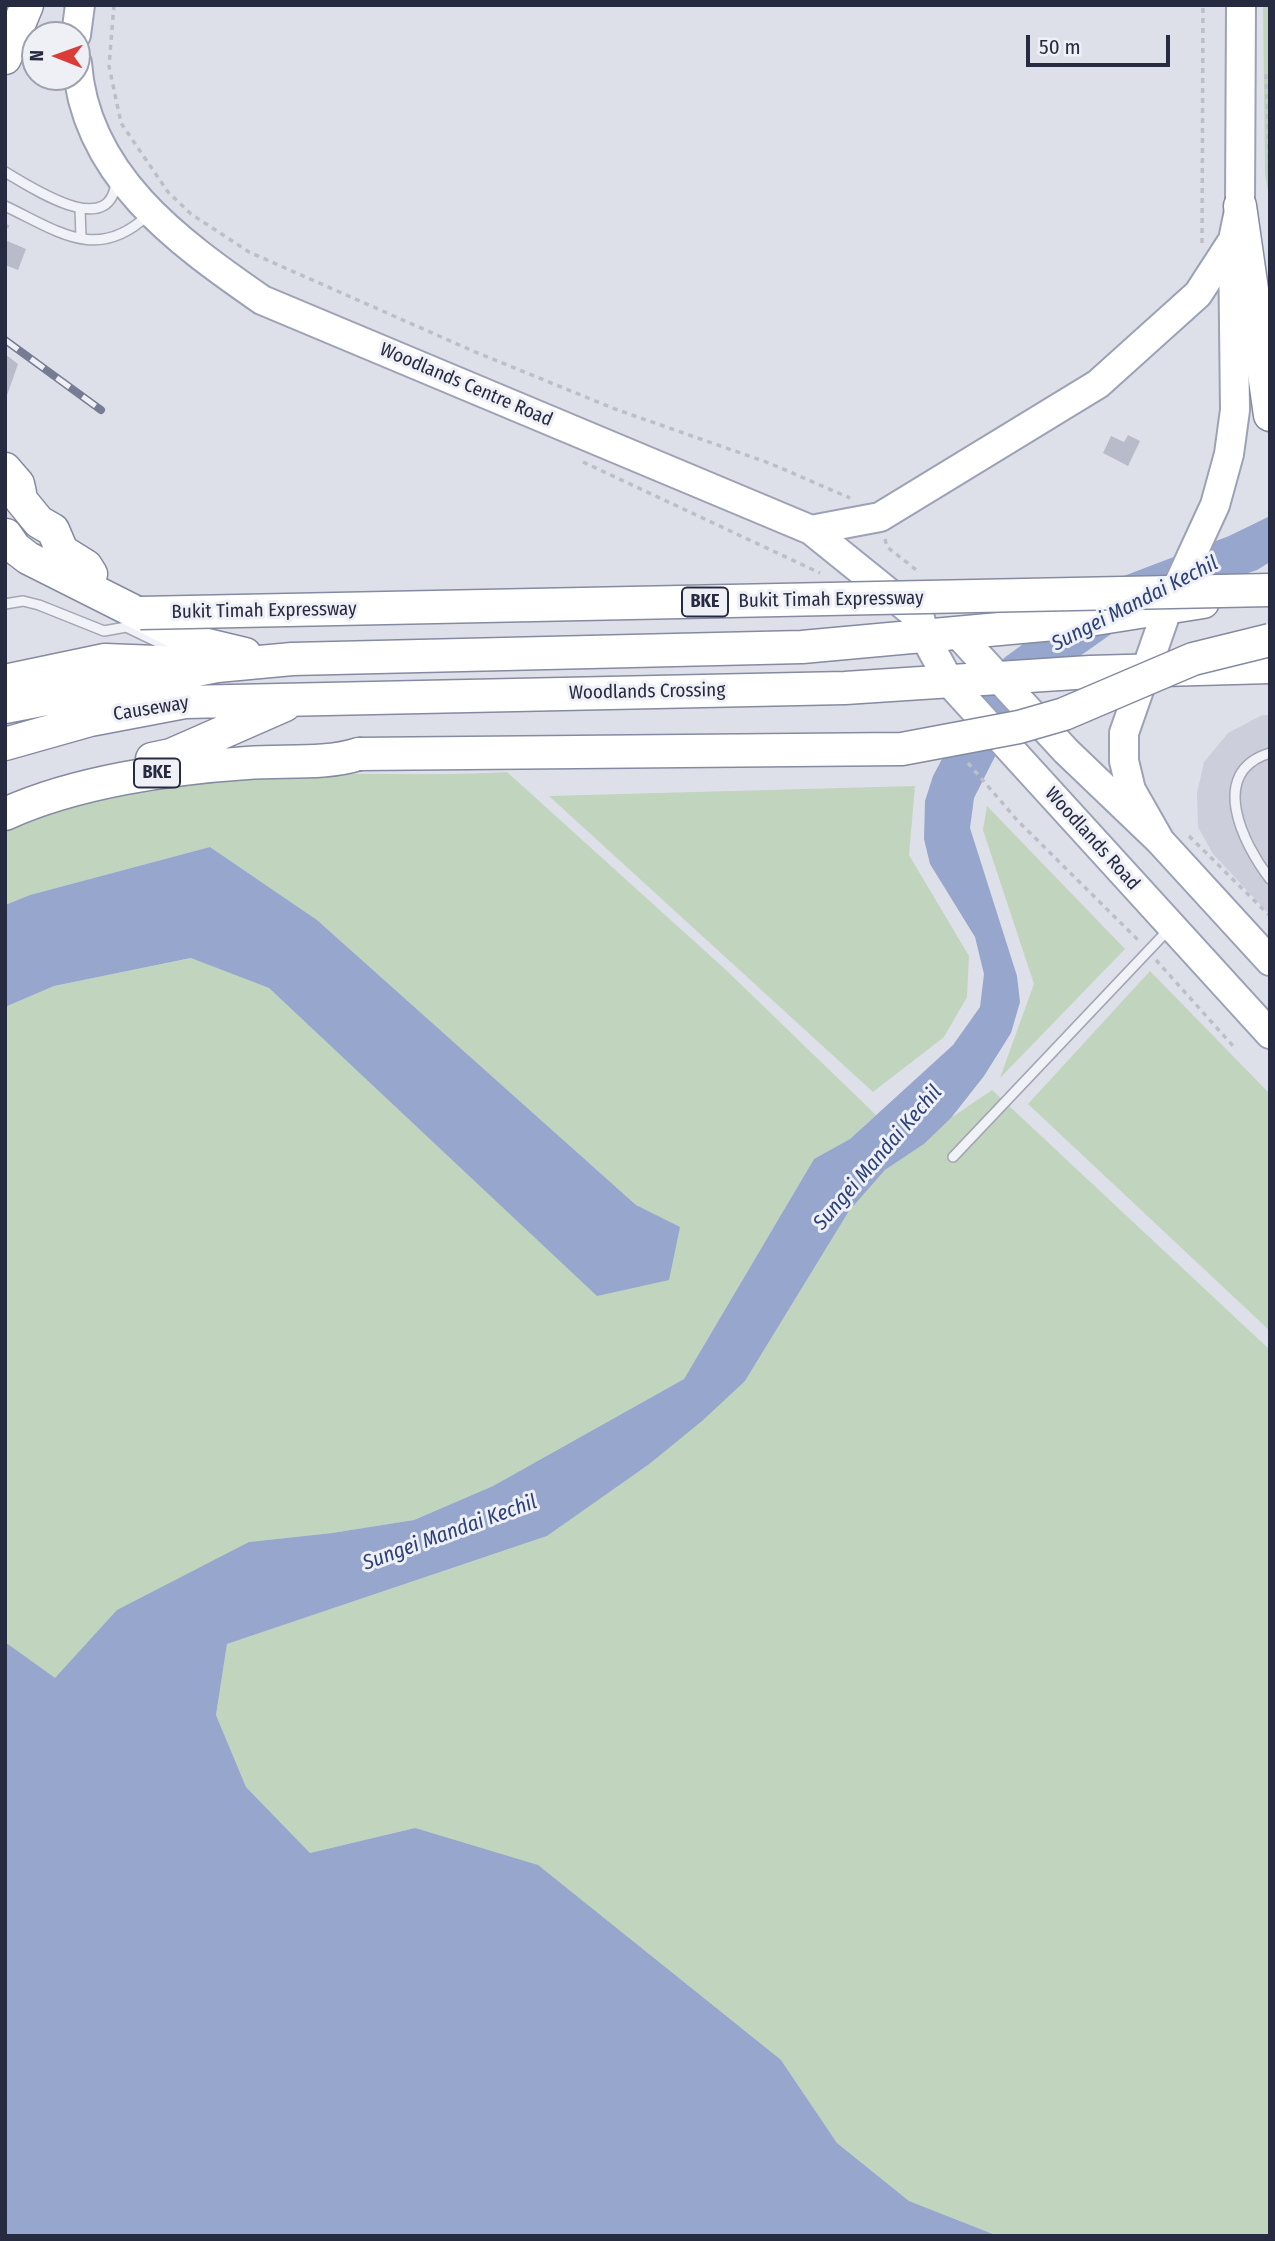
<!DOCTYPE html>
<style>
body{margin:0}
#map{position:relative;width:1275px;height:2241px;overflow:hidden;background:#dee0e9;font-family:"Fira Sans Condensed",sans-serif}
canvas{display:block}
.frame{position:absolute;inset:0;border:7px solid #262b41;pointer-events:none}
.north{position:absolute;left:21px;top:21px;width:70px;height:70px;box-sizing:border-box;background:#eef0f6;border:2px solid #9ea1ae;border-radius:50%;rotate:271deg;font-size:19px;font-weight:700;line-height:28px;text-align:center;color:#262b41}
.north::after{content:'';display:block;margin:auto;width:24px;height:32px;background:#da3d37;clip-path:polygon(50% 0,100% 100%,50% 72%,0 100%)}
.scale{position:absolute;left:1026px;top:35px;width:144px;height:32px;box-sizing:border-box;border:4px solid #262b41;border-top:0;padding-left:9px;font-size:21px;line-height:24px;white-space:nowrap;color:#262b41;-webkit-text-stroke:5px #eef0f6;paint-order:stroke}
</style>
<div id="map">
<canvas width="1275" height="2241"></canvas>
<div class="frame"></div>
<div class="north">N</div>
<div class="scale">50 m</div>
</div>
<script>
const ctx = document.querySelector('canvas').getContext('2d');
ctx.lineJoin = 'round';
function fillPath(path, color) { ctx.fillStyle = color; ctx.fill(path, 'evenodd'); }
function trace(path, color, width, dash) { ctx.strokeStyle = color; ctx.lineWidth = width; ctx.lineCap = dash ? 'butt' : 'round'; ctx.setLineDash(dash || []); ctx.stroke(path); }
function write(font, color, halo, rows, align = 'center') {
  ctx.font = font + ' "Fira Sans Condensed",sans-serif'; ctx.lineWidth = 6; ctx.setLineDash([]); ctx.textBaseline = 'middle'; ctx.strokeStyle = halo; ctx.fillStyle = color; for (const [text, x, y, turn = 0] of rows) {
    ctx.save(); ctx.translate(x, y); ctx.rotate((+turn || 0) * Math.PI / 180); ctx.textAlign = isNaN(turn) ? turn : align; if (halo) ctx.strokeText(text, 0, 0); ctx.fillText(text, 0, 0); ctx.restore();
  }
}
fillPath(new Path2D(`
 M1262,715H1270V915L1213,854L1198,827L1197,793L1204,762L1228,733Z`), '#cccfdb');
fillPath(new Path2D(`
 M1263,5H1270V203L1265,174Z
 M507,772L726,970L876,1115L850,1139L814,1159L684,1379L493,1486L414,1520L332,1533L249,1542L55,1679L5,1642V1007L54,986L192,958L269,988L597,1295L680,1228L636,1205L317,920L210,847L30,895L5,905V823C90,801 174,782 262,776C343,771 426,777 507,772Z
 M915,786L909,855L969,956L967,997L944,1037L873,1092L549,796Z
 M987,806L1125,949L1000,1078L1034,984L983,830Z
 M1150,971L1270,1094V1331L1028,1104Z
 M992,1090L1270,1350V2236H998L909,2201L837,2143L781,2060L415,1828L310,1853L246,1787L216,1715L227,1644L547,1536L648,1465L745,1381L849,1211L885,1170L924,1144L951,1118Z`), '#c0d4be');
fillPath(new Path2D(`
 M1270,516V562L1257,570L1227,580L1124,625L1039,685L1016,715L974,798L970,828L1017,976L1020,1002L1011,1033L984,1076L951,1118L924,1144L885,1170L849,1211L745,1381L702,1421L648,1465L547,1536L227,1644L216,1715L246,1787L310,1853L415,1828L538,1865L781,2060L837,2143L909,2201L998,2236H5V1642L55,1678L117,1610L249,1542L332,1533L414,1520L493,1486L684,1379L814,1159L850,1139L953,1045L980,1007L984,974L975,937L930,864L924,839L925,801L933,776L977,693L1004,658L1108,582L1229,536Z
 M210,847L317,920L636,1205L680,1227L669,1280L597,1296L269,988L191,958L54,986L5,1007V905L30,895Z`), '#96a6cc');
fillPath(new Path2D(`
 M5,240L26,249L18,270L5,265Z
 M5,354L18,364L6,398H5Z
 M1128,435L1140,441L1128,466L1103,453L1111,436L1124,442Z`), '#b8bbc9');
const lane = new Path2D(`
 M5,172C31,187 112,242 116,180
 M5,206C58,231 97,263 148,215
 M80,208L81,238
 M5,604L23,601L39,605L104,631L126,627L174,650
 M1270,753C1207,772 1243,844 1270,879
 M953,1157L1170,928`);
const primary = new Path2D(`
 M76,35L80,5
 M77,63C85,175 177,241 262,300L811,530L920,618L925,637L950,683L1270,1034
 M811,530L880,517L1098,384L1198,294L1233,240
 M956,632L1066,751L1160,841L1270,961
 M1160,841L1131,790L1124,761V733L1168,607L1215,505L1229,454L1235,410L1233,240L1240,206L1241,5`);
const highway = new Path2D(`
 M5,58L27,5
 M1240,206L1270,415
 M5,469L18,484L20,493
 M21,500L39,522L53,530L62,551L86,566L91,574
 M6,535L15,548L28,558L195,642L245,654
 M5,681L105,660L183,663
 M5,707L217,666L292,659L802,647L1076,622L1203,602
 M5,744L90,720L185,702L845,688L1090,672L1270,667
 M152,759L171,755L285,705
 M5,814C75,782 171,768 247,763C284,760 324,765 359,754`);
trace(lane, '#a3a6b3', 12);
trace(primary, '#9ca2b6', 32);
trace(highway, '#848aa1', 35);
trace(new Path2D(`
 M114,5L109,66L121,123L168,192L191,214L249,252L473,351L615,409L769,463L850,498
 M1266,74L1270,185
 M5,225L9,227
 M1202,243L1203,5
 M583,462L820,573
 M885,539L887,547L919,572
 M968,763L1017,820L1139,941
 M1189,836L1270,916
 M1156,960L1234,1047`), '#bcbec8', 3.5, [5, 5]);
trace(lane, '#f1f2f7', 9);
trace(primary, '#fff', 28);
trace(highway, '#fff', 32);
const rail = new Path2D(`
 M5,340L101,410`);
trace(rail, '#767c94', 8);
trace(rail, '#eef0f6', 5, [16]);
const highwayBridge = new Path2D(`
 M140,613L1270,590
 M359,754L902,749L1019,727L1064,714L1193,659L1270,640`);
trace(highwayBridge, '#848aa1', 35, []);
trace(highwayBridge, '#fff', 32);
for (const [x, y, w] of [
 [705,602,46],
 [157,773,46]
]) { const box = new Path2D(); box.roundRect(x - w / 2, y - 14.5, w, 29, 5); ctx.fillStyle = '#eef0f6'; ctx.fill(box); trace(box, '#262b41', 2); }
write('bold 18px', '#262b41', null, [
 ["BKE",705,602],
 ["BKE",157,773]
]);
write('19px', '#262b41', '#eef0f6', [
 ["Woodlands Centre Road",466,385,23],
 ["Bukit Timah Expressway",831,600,-1],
 ["Bukit Timah Expressway",264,611,-1],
 ["Woodlands Crossing",647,692,-1],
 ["Causeway",151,709,-9],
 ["Woodlands Road",1092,839,48]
]);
write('italic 21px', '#2c4079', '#eef0f6', [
 ["Sungei Mandai Kechil",1135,604,-27],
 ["Sungei Mandai Kechil",878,1158,-49],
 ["Sungei Mandai Kechil",450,1533,-20]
]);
</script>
